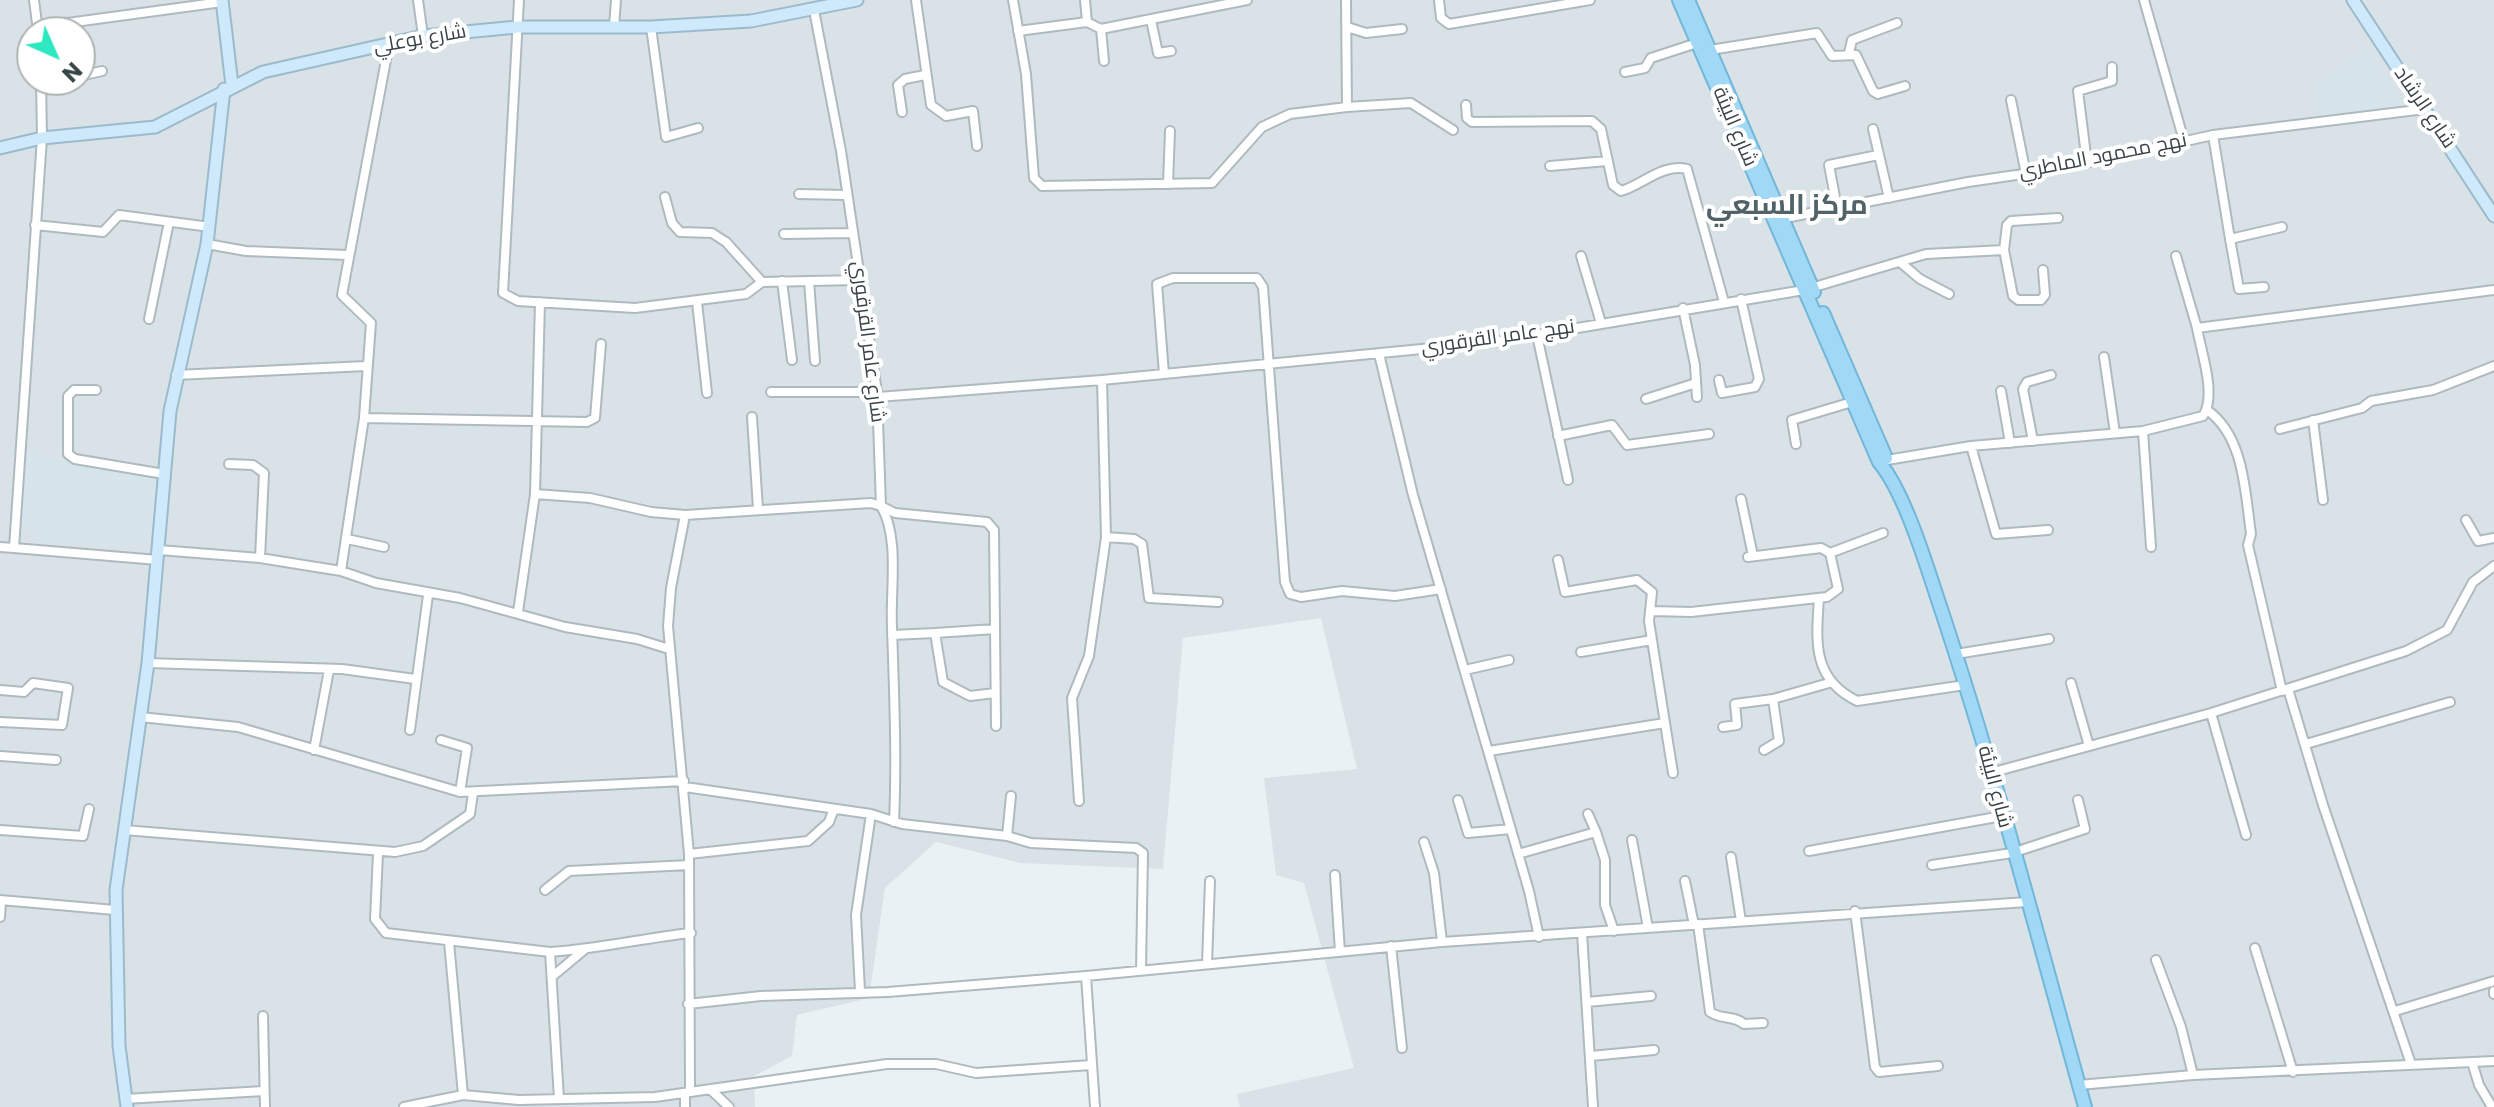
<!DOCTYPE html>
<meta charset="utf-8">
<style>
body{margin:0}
#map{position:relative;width:2494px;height:1107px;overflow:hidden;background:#eaf1f4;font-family:Poppins,sans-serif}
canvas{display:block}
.north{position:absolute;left:16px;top:16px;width:80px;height:80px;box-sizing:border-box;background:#fff;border:2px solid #b0b4b5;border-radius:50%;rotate:135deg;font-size:22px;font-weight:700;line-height:32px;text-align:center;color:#394447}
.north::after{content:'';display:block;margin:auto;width:28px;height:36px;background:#2ee8c0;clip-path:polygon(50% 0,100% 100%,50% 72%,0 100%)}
</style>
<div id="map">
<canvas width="2494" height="1107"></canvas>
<div class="north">N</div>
</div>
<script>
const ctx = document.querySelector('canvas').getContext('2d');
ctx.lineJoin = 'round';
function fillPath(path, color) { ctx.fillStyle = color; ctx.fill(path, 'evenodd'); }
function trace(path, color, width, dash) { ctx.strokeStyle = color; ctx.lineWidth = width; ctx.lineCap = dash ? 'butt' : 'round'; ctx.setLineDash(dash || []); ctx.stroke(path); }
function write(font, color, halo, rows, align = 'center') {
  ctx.font = font + ' Poppins,Cairo,sans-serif'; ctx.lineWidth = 8; ctx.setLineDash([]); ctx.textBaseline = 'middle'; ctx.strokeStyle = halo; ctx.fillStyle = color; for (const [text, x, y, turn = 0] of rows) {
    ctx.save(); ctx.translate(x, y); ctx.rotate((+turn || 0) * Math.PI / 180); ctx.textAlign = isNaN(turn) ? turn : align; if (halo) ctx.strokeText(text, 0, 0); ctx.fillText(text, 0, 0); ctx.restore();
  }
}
fillPath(new Path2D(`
 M0,0H2494V1107H1240L1237,1094L1354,1068L1304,883L1276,875L1264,778L1357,769L1321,618L1183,638L1163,869L1020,863L936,842L885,888L869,998L797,1015L792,1056L754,1076L755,1107H0ZM32,32H80V80H32Z`), '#d9e3e7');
fillPath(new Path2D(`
 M2367,49L2404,104L2402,108L2320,118L2316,86Z
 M27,453L157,480L153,537L145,543L115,546L39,541L22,521Z`), '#d6e4eb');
const street = new Path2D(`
 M34,0L38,31
 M418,0L423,36
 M519,0L503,293L518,301L635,308L746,294L762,282L860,280
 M916,0L931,105L946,116L973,111L977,146
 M1013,0L1026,74L1034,178L1042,186L1212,183L1262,127L1290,114L1347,107L1346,0
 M1439,0L1441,18L1449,24L1590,0
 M2144,0L2184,141
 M814,10L841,151L877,392L881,506L895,513L987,522L994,530L996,726
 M1151,20L1158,53L1171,51
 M1087,22L1101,29L1247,0
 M38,27L222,2
 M614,27L616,0
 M651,27L666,137L698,128
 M1347,27L1366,33L1402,29
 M1101,29L1104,61
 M1018,31L1087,22L1085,0
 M1710,50L1817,33L1832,56L1856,55L1873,91L1878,94L1905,86
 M1849,53L1852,40L1897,23
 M1625,72L1645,68L1651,58L1697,43
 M80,76L102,71
 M41,80L42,138L14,548L158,560
 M42,84L60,80
 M2011,100L2026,174
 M1466,105L1467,118L1472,122L1592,121L1601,129L1613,185L1621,191C1642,185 1663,163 1687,169L1724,302
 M1347,107L1411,103L1453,130
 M902,112L898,85L905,79L925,75
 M1873,129L1889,198
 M2213,135L2230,239L2282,227
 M2087,163L2078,91L2112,81V67
 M1550,166L1607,161
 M1168,184L1170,131
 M799,194L846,195
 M665,197L672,223L680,232L712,233L726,242L762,282
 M1837,208L1829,165L1878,155
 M1780,219L1968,182L2064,168L2213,135L2425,109
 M35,225L103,232L119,215L210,227
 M784,234L852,233
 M2230,239L2239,289L2264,287
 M207,244L246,251L348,255
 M2004,250L2007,225L2011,221L2058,218
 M1581,256L1601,323
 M2176,256L2197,328
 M1900,262L1920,279L1949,294
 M782,281L792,360
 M809,281L815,361
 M697,302L707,393
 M1683,308L1695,365L1697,397
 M149,319L169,222
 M1537,335L1568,480
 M1379,354L1413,495L1529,891L1539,937
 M2104,357L2115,433
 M1164,374L1157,284L1173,278H1257L1263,287L1285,582L1290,594L1301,597L1342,591L1395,596L1441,589
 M176,375L366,366
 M1719,380L1722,393L1755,387L1759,379L1741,299
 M96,390H74L68,396V454L75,459L164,474
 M2001,391L2010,443
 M771,392H877
 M878,397L1102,380L1494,342L1804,290L1926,254L2004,250L2013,296L2018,300H2041L2045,295L2043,270
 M1646,399L1696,383
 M2207,410C2244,436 2245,491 2251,534L2248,545L2282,691
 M752,417L758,509
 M364,418L371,323L342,295L389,44
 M2313,420L2323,500
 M2280,429L2362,408L2371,401L2433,390L2494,366
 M2143,431L2151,547
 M1558,436L1612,425L1627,445L1709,434
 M2033,441L2023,389L2027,382L2051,375
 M1796,444L1792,420L1852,402
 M1971,446L1996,534L2048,530
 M1881,461L1971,446L2143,431L2203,416C2217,395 2201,352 2197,328L2494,290
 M229,464L253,465L264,473L260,558
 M535,494L590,498L651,512L685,515
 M1741,499L1753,556
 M2466,520L2478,541L2494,538
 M1106,537L1134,539L1142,544L1149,598L1218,602
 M347,539L384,547
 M0,547L14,548
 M159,550L260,558L341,571L376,583L460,598L565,627L637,639L669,649
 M1748,557L1821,548L1830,553
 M341,571L364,418L587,422L595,418L601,344
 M1819,598C1816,642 1812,679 1857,701L1965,685
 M1652,611L1691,612L1827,597L1838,589L1830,553L1883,533
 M518,612L535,494L540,302
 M935,633L995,629
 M892,635L935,633L943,682L970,696L995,693
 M1581,652L1652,640
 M1956,654L2049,639
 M148,663L342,669L415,679
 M1465,670L1509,660
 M2071,683L2089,746
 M2288,689L2323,805L2411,1064
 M0,690L24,692L33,683L68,688L62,725L0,722
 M2211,713L2246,835
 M140,717L238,727L460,792L684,781
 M1665,723L1673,773
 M1723,727L1737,725L1735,704L1773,699
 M410,730L428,595
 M441,740L467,748L460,792
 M2306,744L2450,702
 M314,750L329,670
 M1764,750L1779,741L1773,699L1829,683
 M1489,751L1665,723L1649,621L1652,592L1637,580L1565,592L1558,560
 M0,756L56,760
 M1990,773L2211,713L2406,651L2447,630L2473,582L2494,566
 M685,787L871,814L902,824L1007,836L1031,843L1136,848L1143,853L1141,970
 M1458,800L1468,833L1511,829
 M1079,801L1072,698L1089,656L1106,537L1102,380
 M1588,814L1596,832
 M0,830L83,836L89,809
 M124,830L395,852L423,846L470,814L473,793
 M1007,836L1011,796
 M1632,840L1648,928
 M1424,842L1434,873L1442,942
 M1809,851L2002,816
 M378,853L375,919L386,933L550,952
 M689,854L808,841L829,822L834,809
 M1518,854L1596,832L1605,860V905L1614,931
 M1731,857L1741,921
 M1932,865L2012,853L2085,829L2078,800
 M1335,875L1340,952
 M1685,881L1694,925
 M545,890L569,871L689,865
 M0,900L115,910
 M1855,911L1875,1067L1879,1072L1938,1066
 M0,917L1,901
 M1698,924L1710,1012C1721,1020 1734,1015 1744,1024L1763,1023
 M1582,933L1593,1107
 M449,942L463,1095
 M1391,946L1402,1048
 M2255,948L2293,1072
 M2156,960L2181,1027L2193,1075
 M1207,964L1210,881
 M554,975L584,950
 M1086,976L1095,1107
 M860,991L856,915L871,814
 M2494,991V994
 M1587,1002L1651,996
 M688,1004L761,996L888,992L1086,976L1442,942L2027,902
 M2395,1011L2494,981
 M263,1016L265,1107
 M1591,1056L1654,1050
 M2472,1062L2479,1085L2492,1107
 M2079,1085L2193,1075L2494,1061
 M710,1089L729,1107
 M690,1092L689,854L668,626L671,588L685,515L871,503L881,506C900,538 890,590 892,627C894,692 897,757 894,822
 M685,1093V1107
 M125,1099L264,1091
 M559,1099L550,952C599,949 643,938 691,933
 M404,1107L463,1095L519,1100L655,1097L887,1064H936L976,1073L1091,1065`);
const secondary = new Path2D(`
 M222,0L232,85
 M2353,0L2494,216
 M0,148L42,138L155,127L263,72L423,36L517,27H651L751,21L857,0
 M127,1107L119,1046L116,890L148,663L170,411L207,244L224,89`);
const primary = new Path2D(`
 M1679,0L1879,462C1906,494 1928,571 1942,612C1996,775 2039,942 2085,1107
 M1688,0L1814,292
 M1823,313L1886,458`);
trace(street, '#aebabf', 12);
trace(secondary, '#9cbacc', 15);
trace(primary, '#72b7da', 16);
trace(street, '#fff', 8);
trace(secondary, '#cee9fa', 11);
trace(primary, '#a1d8f6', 12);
write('20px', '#394447', '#fff', [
 ["شارع بوعلي",420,40,-10],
 ["شارع الرشاد",2424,108,56],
 ["شارع البيئة",1734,127,67],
 ["نهج محمود الماطري",2103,157,-11],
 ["نهج عامر القرقوري",1498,338,-8],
 ["شارع عامر القرقوري",867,342,83],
 ["شارع البيئة",1994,787,75]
]);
write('bold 28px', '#516369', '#fff', [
 ["مركز السبعي",1787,207]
]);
</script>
